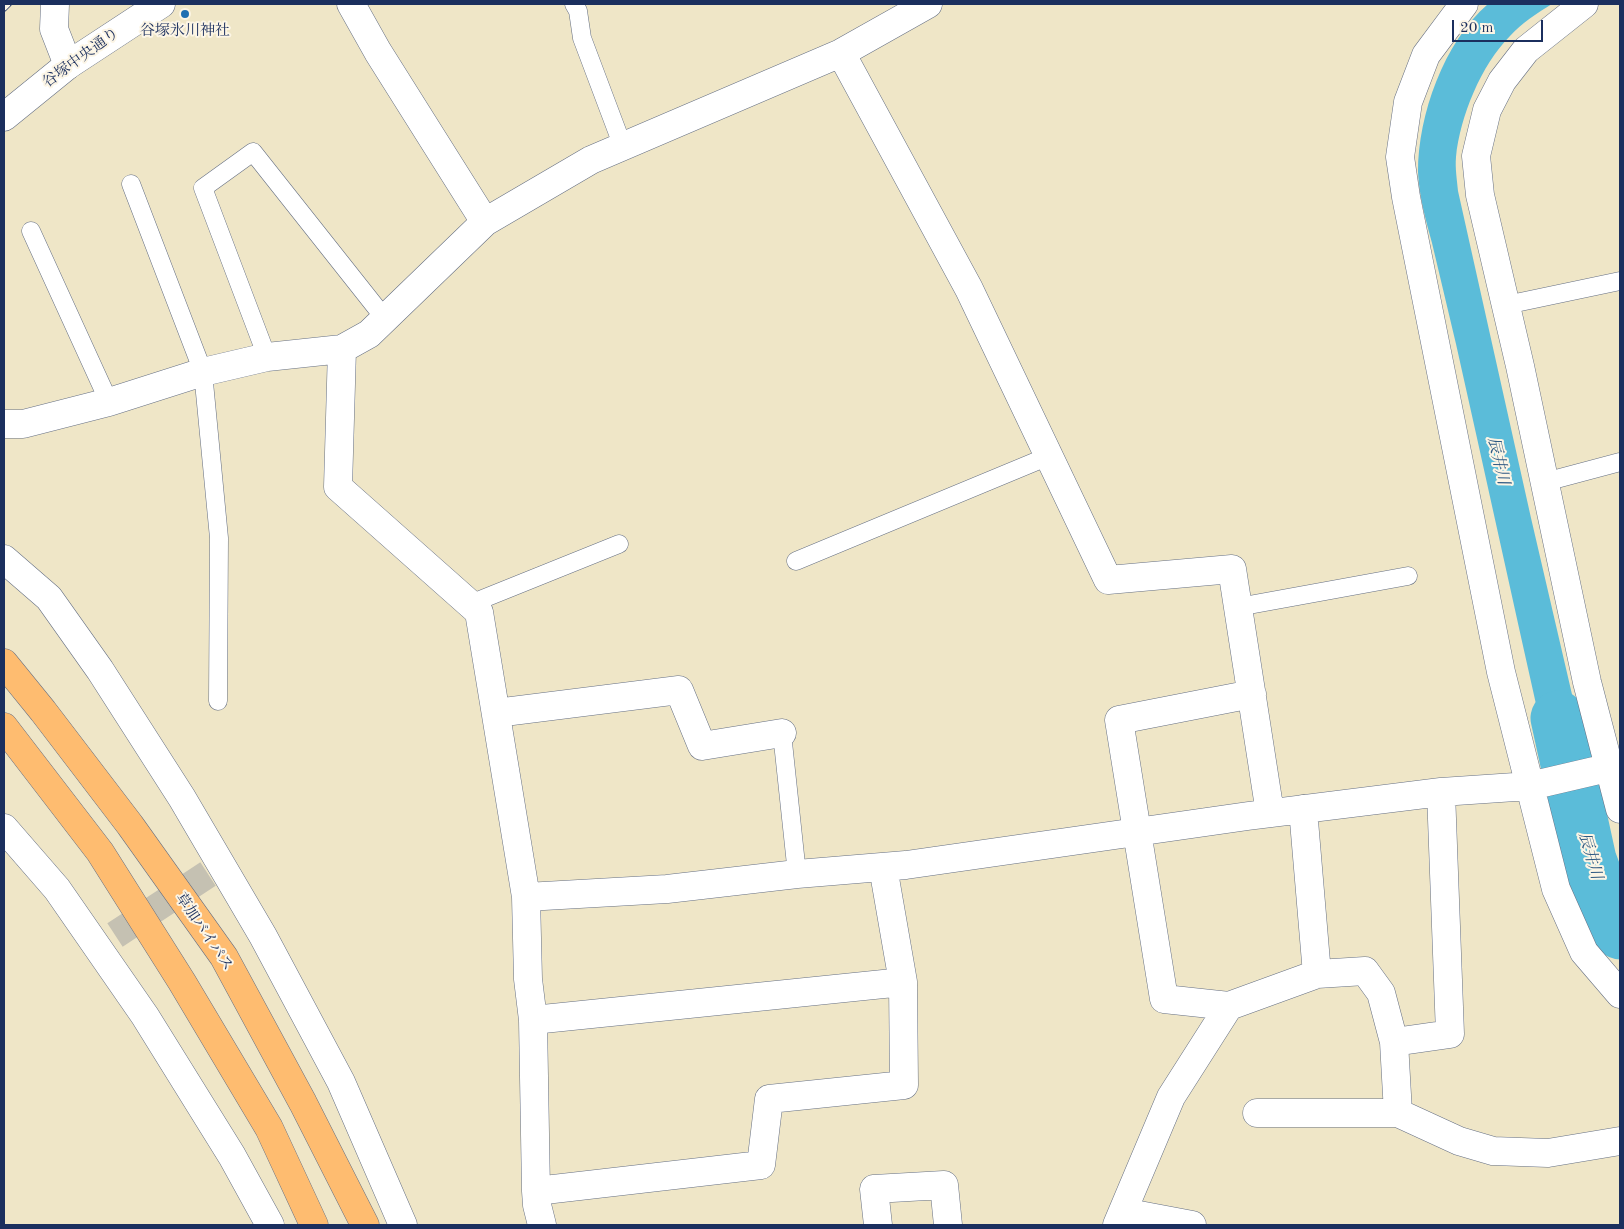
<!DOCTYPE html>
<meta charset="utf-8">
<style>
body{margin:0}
#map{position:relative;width:1624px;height:1229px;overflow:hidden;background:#efe6c7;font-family:"Old Standard TT",serif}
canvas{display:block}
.frame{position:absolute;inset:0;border:5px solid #1b2f5e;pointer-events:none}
.scale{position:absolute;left:1452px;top:20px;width:91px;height:22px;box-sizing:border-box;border:2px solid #1b2f5e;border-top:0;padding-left:6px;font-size:15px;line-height:18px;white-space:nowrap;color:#1b2f5e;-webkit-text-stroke:4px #fcf5e5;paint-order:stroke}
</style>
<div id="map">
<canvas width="1624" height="1229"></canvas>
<div class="frame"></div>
<div class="scale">20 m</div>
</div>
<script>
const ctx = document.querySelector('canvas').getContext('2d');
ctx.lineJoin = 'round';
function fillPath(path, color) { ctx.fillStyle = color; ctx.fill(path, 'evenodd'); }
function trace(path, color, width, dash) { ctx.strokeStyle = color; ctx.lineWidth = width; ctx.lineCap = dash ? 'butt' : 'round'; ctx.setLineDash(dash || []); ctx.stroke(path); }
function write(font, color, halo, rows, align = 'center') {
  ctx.font = font + ' "Old Standard TT","Noto Serif JP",serif'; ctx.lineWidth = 4; ctx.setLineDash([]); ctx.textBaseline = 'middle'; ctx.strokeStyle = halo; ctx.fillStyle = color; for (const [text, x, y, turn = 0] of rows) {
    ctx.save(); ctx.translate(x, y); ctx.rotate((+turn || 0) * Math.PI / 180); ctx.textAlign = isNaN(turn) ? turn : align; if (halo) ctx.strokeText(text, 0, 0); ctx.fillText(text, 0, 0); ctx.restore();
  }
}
fillPath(new Path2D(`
 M1488,4H1552C1537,13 1522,23 1510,36C1481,65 1460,117 1456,157C1455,168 1457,180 1458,191L1531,518L1594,789L1558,796L1542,731C1513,602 1485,473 1456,344C1448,310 1440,277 1432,243C1426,221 1419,196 1418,172C1418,115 1444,42 1488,4Z`), '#5bbcd9');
trace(new Path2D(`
 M1558,718L1589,860L1611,919L1620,932`), '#5bbcd9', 55);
trace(new Path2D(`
 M115,935L208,874`), '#c5c1b2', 28, [28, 14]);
const service = new Path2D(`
 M574,4L578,11L582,38L623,147
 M131,184L203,372L219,538L218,701
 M31,231L109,402
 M1506,305L1620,281
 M267,357L203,188L253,152L386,320
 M1545,482L1620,462
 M796,561L1049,456
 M470,604L619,544
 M1238,607L1408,576
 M782,733L797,874`);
const minor = new Path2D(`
 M55,4L54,29L68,65
 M351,4L378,52L485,222
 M1464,4L1426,55L1408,102L1400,157L1406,197L1501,672L1556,889L1584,952L1620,994
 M1584,4L1526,50L1502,81L1487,110L1476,156L1480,195L1520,366L1587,682L1620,809
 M841,53L969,289L1108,580L1232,569L1270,813
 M342,349L338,487L479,612L526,897L528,979L533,1020L536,1191L537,1205L542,1225
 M4,424H23L109,402L203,372L267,357L342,349L369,334L485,222L591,160L841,53L928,4
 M4,559L49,598L100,670L182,798L263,936L341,1082L403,1225
 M1252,694L1119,720L1164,999L1229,1006L1317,974L1303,809
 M496,713L679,690L702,746L782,733
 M4,828L57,889L145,1016L232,1156L270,1225
 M526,897L667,889L797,874L906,865L1248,816L1441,792L1530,786L1620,765
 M1317,974L1365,971L1381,993L1394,1042L1398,1113
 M533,1020L903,982
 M1394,1042L1450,1034L1441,792
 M1257,1113H1398L1459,1141L1493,1151L1548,1153L1620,1141
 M536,1191L761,1165L769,1099L904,1085L903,982L883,867
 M1123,1212L1192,1225
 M878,1225L874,1189L944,1185L948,1225
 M1117,1225L1171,1097L1229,1006`);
const tertiary = new Path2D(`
 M4,117L68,65L161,4`);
const trunk = new Path2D(`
 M4,663L43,711L130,825L224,957L303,1103L365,1225
 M4,727L100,852L182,982L269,1128L314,1225`);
trace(service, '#656f83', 19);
trace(minor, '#656f83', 29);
trace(tertiary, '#656f83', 29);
trace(trunk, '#656f83', 29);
trace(service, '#fff', 18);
trace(minor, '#fff', 28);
trace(tertiary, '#fff', 28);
trace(trunk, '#febc70', 28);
const rail = new Path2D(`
 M4,9L9,4`);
trace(rail, '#1b2f5e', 5.5);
trace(rail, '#fcf5e5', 4, [11]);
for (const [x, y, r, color] of [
 [185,14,5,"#1f6fb2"]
]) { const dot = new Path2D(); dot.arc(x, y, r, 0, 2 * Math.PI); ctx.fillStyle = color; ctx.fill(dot); trace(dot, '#fcf5e5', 2); }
write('15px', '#1b2f5e', '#fcf5e5', [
 ["谷塚氷川神社",185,31]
]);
write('15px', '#1b2f5e', '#fcf5e5', [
 ["谷塚中央通り",81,58,-36],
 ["草加バイパス",204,932,56]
]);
write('italic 16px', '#2e5983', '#fcf5e5', [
 ["辰井川",1498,461,77],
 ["辰井川",1590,856,74]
]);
</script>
